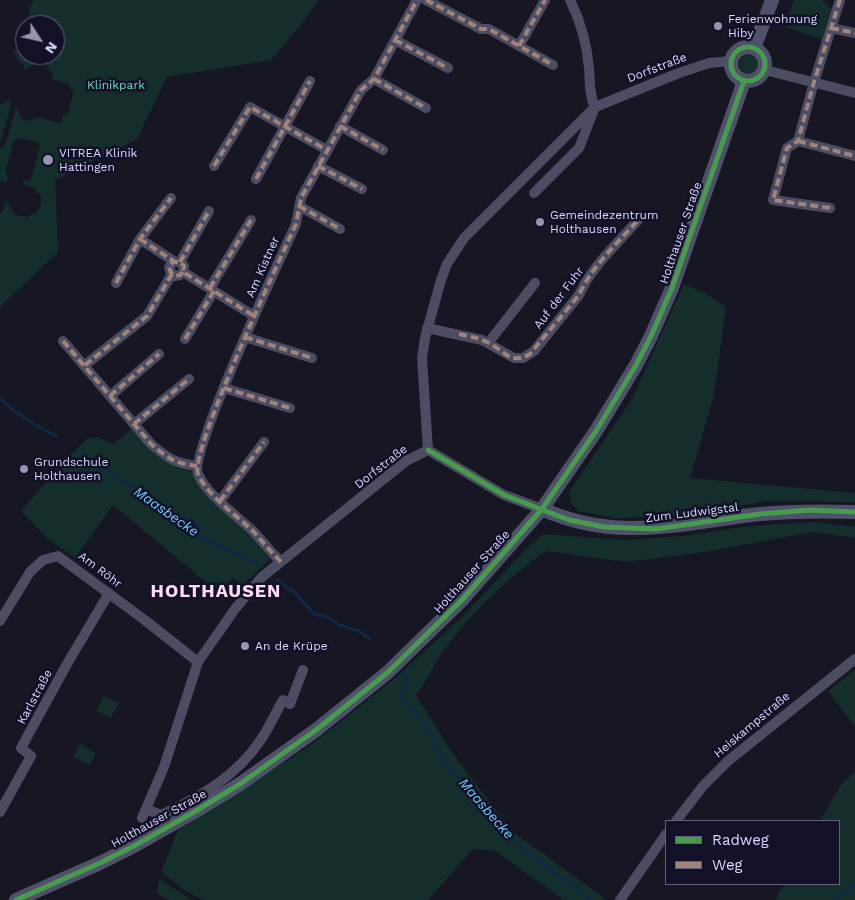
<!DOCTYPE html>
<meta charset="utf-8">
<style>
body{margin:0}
#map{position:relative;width:855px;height:900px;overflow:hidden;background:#171623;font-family:"Work Sans",sans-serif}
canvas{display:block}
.legend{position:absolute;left:665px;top:820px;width:175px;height:65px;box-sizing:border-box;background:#121128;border:1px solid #61617e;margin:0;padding:6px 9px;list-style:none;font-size:15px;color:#d8d9fe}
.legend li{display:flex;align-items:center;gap:10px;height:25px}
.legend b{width:25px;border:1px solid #61617e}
.north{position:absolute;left:15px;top:15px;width:50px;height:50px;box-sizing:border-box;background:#121128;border:1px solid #61617e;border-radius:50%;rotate:125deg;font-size:14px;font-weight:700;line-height:20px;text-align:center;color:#d8d9fe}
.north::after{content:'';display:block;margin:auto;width:18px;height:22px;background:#9495b1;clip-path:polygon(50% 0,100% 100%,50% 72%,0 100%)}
</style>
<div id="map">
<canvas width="855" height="900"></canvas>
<ul class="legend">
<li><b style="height:6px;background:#469c4c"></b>Radweg</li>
<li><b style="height:6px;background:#a18479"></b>Weg</li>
</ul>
<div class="north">N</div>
</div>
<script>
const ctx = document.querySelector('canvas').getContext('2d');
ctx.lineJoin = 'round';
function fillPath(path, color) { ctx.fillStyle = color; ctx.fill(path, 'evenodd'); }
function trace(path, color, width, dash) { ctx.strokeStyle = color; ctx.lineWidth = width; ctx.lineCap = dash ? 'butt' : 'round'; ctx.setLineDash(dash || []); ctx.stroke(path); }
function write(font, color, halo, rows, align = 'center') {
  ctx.font = font + ' "Work Sans",sans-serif'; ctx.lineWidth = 5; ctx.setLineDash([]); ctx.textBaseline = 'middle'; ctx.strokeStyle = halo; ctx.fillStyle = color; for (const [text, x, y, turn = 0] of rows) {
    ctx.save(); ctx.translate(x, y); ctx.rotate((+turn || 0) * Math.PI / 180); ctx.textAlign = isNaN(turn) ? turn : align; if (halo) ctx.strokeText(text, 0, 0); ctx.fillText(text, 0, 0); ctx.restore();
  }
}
fillPath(new Path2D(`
 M33,0H319L299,27L271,60L167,77L137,139L55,180L58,252L0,307V213L3,211L6,200L15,215L28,217L38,211L42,199L35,188L23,184L24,181H28L31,179L40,146L38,142L18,138L14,140L5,172L8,177L6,182L0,181V148L5,146L16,107L22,119L30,121L37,117L60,123L63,115L67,116L74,91L71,90L69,84L52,79L53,76L46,64L38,62L24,70V64L19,62L12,49L19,51L25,28V55H55V25H26L30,10L28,6H31Z
 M794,0H822L832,9L822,39L785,27Z
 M739 64a10 10 0 1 1 20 0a10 10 0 1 1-20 0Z
 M12,98L10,105L11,106L0,143V105Z
 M684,284L705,293L726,307L714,395L690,478L855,493V502L766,501L685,516L615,518L578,511L571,503L569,492L632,399Z
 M133,428L164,458L178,468L193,472L206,493L251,535L270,559L243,585L233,578L219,593L113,505L75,558L47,538L21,511L57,468L87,439L98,437L113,444Z
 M814,522L855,527V538L813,532L698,553L625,562L546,551C510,576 470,614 444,650C434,664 427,681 416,695L451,751L513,832L607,900H564L495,851L473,849L428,900H204L186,891L161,872L178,830L305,749L338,724L394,679L461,618L523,552L543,534L626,540L683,536L749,526Z
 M855,670V727L828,691Z
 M104,696L119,703L111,718L96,711Z
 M80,744L96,753L90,765L73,757Z
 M855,771V900H775L784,884H839V821H820L840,786Z
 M159,879L192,900H169L157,894Z`), '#142e2c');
trace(new Path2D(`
 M0,398C16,415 36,426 57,436
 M80,453L152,500L202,538L257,563
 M277,580L296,594L314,614L327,617L340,625L359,631L370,639
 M403,673L409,679L401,697L426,726L444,763L467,783L491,811L504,831L524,850L591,900
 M836,900L855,883`), '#0f2946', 3);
trace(new Path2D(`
 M426,0L481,29H489L553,65
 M831,28L855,33
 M395,40L448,68
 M519,46L545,0
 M765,70L855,93
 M374,79L426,108
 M340,126L383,150
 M798,141L855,156
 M214,166L250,107L327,150
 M318,166L362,189
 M256,179L310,81
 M534,193L579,148L595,107C589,95 590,81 589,68C587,46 580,20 570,0
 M299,206L340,229
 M830,208L773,200L787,148L798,141L814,82L840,0
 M140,239L175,262
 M180,262L209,211
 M183,272L180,275L175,276L171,273L169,267L173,262H180L184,266L183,272L254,316
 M116,283L140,239L171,198
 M210,288L251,220
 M427,328L482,340L514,358H523L534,351L579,295C591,267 618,243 638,220
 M245,337L312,358
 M185,339L214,291
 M63,341L151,444C169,459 174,463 197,466
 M489,342L535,283
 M85,365L147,316L172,274
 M224,388L290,408
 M110,396L159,354
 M134,424L189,379
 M428,450L422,358L425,338L441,280L447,264L464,238L595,107L679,73L709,63L731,61
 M428,450L504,495L542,509
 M220,501L264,442
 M281,562C271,552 262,541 253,531C236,515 207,495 198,474C189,453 281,257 296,224L301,198L361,90L374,79L417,0
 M0,621L30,572L43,560L58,556L146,621L198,662
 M146,809L161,815C199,797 236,777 260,741C269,728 275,714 283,700L290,704L303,670
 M0,812L31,756L21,748L67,664L109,593
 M142,818L164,767L198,662L235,609L262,577L406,461L428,450
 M676,821L703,786L728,761L855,659
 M620,900L666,834`), '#4c4c63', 10);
trace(new Path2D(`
 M731 64a17 17 0 1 1 34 0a17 17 0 1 1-34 0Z
 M754,48L772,0
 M542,509C618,543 681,523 760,514C792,511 823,511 855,512
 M16,900L100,863L134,846L194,812L240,784L316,730L387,673L462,600L542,509L596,431L636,365L651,336L672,288L744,81`), '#4e5169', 14);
trace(new Path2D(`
 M426,0L481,29H489L553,65
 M831,28L855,33
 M395,40L448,68
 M519,46L545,0
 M374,79L426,108
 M340,126L383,150
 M798,141L855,156
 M214,166L250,107L327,150
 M318,166L362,189
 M256,179L310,81
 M299,206L340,229
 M830,208L773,200L787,148L798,141L814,82L840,0
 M140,239L175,262
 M180,262L209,211
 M183,272L180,275L175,276L171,273L169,267L173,262H180L184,266L183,272L254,316
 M116,283L140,239L171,198
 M210,288L251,220
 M459,334C469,336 478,338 487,342C503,349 510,366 530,354L579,295C591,267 618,243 638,220
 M245,337L312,358
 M185,339L214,291
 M63,341L151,444C169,459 174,463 197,466
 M85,365L147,316L172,274
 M224,388L290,408
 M110,396L159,354
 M134,424L189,379
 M220,501L264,442
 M281,562C271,552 262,541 253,531C236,515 207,495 198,474C189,453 281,257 296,224L301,198L361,90L374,79L417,0`), '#a18479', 4, [8, 4]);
trace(new Path2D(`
 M731 64a17 17 0 1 1 34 0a17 17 0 1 1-34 0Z
 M428,450L504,495L569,520L604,527L656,529L760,514L810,510L855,512
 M16,900L100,863L134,846L194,812L240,784L316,730L387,673L462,600L542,509L596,431L636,365L651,336L672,288L744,81`), '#469c4c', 5);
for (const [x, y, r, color] of [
 [718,26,5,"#9495b1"],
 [48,160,6,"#9495b1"],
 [540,222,5,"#9495b1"],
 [24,469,5,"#9495b1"],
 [245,646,5,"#9495b1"]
]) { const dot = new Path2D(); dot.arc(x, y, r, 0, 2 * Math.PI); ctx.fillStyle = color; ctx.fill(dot); trace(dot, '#121128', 2); }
write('12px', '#d8d9fe', '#121128', [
 ["Ferienwohnung",728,19],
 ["Hiby",728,33],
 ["VITREA Klinik",59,153],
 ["Hattingen",59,167],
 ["Gemeindezentrum",550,215],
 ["Holthausen",550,229],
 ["Grundschule",34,462],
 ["Holthausen",34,476],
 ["An de Krüpe",255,646]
], 'left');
write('12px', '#d8d9fe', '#121128', [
 ["Dorfstraße",657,68,-21],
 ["Holthauser Straße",681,233,-71],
 ["Am Kistner",263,267,-66],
 ["Auf der Fuhr",559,298,-53],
 ["Dorfstraße",381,467,-38],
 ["Zum Ludwigstal",692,513,-7],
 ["Am Röhr",100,570,37],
 ["Holthauser Straße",472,572,-48],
 ["Karlstraße",35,697,-62],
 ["Heiskampstraße",752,725,-40],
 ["Holthauser Straße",159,819,-29]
]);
write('12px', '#64deb2', '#121128', [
 ["Klinikpark",116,85]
]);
write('italic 14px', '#69c9fc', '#121128', [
 ["Maasbecke",166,512,35],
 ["Maasbecke",486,809,49]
]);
ctx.letterSpacing = '1px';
write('bold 18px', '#fedaf5', '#121128', [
 ["HOLTHAUSEN",216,592]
]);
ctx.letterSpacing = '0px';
</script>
